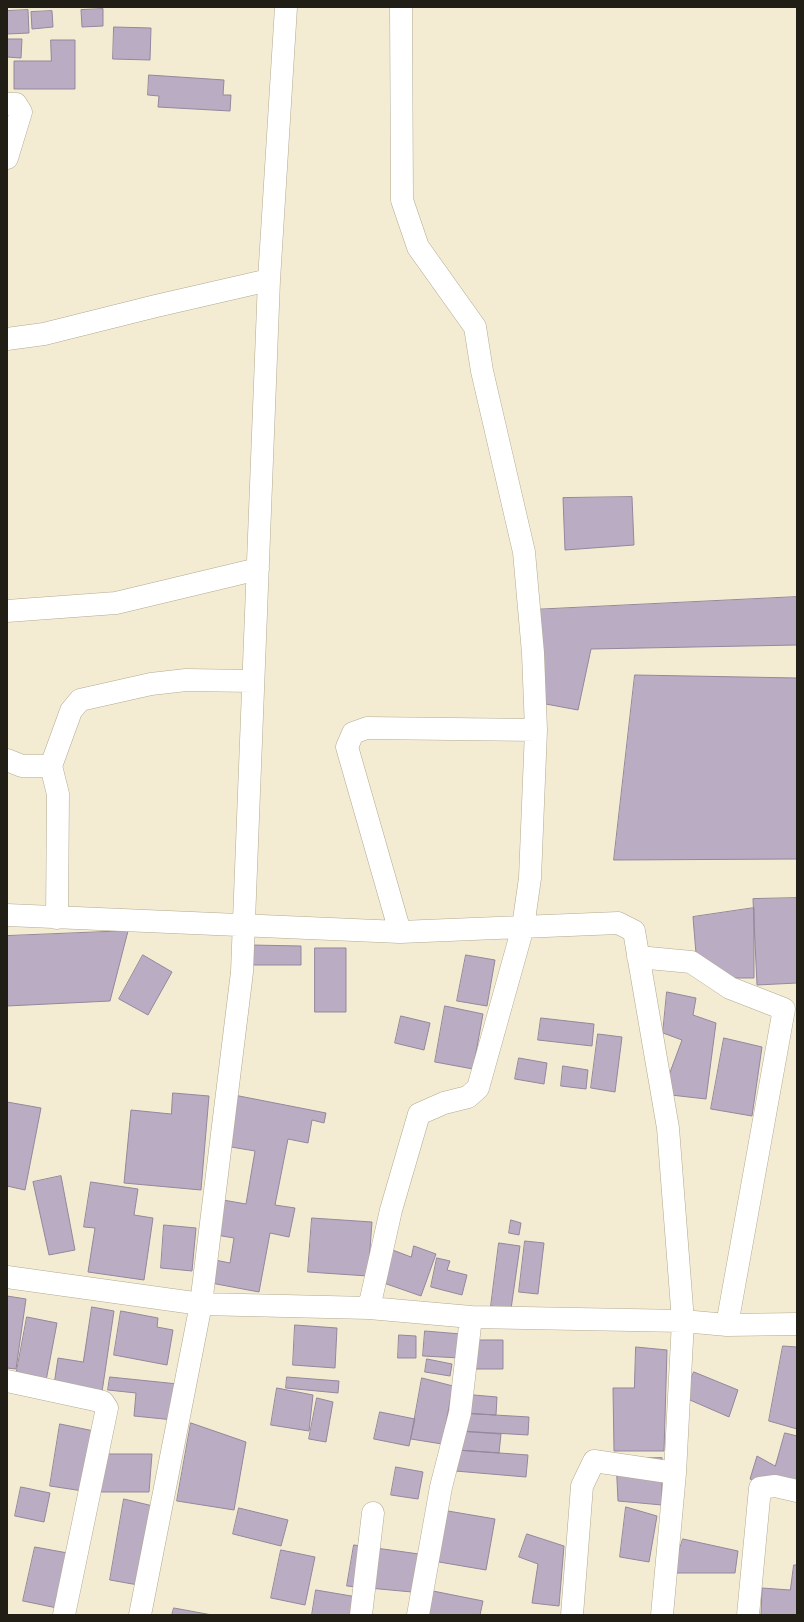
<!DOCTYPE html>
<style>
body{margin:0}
#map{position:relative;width:804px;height:1622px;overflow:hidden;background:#f4ecd2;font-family:Manrope,sans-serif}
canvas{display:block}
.frame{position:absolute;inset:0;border:8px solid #211e15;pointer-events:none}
</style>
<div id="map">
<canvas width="804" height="1622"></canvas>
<div class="frame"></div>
</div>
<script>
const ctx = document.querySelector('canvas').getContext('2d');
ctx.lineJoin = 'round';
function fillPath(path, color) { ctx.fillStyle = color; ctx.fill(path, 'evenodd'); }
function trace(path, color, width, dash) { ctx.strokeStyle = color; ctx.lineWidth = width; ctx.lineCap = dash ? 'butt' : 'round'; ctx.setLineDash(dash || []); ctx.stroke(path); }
const building = new Path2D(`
 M103,9V26L82,27L81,10Z
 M28,10L29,33L7,34V11Z
 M52,11L53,27L32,29L31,12Z
 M114,27L151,28L150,60L113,59Z
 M7,39H22L21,58L7,57Z
 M51,40H75V89H14V61H51Z
 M149,75L224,80L223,95H231L230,111L158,107L159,96L148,95Z
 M632,497L634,545L565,550L563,498Z
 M797,597V645L591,649L578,710L535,702L530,610Z
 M635,675L797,678V859L614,860Z
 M797,898V983L757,985L753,899Z
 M754,908V978H698L693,917Z
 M128,931L110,1001L7,1006V936Z
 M251,945L301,946V965H251Z
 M315,948H346V1012H315Z
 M143,955L172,972L148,1015L119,999Z
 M466,955L495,960L487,1006L457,1001Z
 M667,992L696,998L693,1015L716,1023L706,1099L662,1094L682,1040L663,1033Z
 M445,1006L483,1014L473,1069L435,1062Z
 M401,1016L430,1023L424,1050L395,1043Z
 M541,1018L594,1024L592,1046L538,1040Z
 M598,1034L622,1037L615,1092L591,1088Z
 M724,1038L762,1047L752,1116L711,1109Z
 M519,1058L547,1063L544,1084L515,1079Z
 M563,1066L588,1070L586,1089L561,1086Z
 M173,1093L209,1096L201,1190L124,1183L131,1110L171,1114Z
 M234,1095L326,1113L324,1123L312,1120L308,1143L288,1139L275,1205L295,1208L289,1237L270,1233L259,1292L211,1283L215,1260L230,1263L234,1238L216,1235L223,1200L246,1204L255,1151L225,1146Z
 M7,1102L41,1108L25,1190L7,1186Z
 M61,1176L75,1250L49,1255L33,1182Z
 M91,1182L138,1189L134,1215L153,1218L144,1280L88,1272L95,1228L84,1227Z
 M312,1218L372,1222L368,1276L308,1272Z
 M511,1220L521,1223L519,1235L509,1233Z
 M164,1225L196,1228L192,1271L161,1268Z
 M525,1241L544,1243L538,1294L519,1292Z
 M499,1243L520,1246L511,1309L491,1306Z
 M414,1246L436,1254L421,1296L378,1281L390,1249L411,1257Z
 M437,1258L450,1261L447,1270L467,1275L462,1295L431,1287Z
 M7,1296L26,1299L16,1369L7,1368Z
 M92,1307L114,1311L102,1392L54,1385L58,1358L83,1362Z
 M121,1311L158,1318L157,1327L173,1330L167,1365L114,1355Z
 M27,1317L57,1323L45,1386L15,1381Z
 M295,1325L337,1328L335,1368L293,1365Z
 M425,1331L461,1334L460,1358L423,1356Z
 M399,1335L416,1336V1358H398Z
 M472,1340H503V1369H472Z
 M783,1346L797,1347V1429L769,1421Z
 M636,1347L667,1350L664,1451H614L613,1388H634Z
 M427,1359L452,1364L450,1376L425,1372Z
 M694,1372L738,1390L729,1417L683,1397Z
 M110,1377L178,1384L174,1420L134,1416L136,1393L108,1390Z
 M287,1377L339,1381L338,1393L286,1388Z
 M422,1378L453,1386L442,1444L411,1439Z
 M277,1388L313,1395L309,1431L271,1425Z
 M462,1394L497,1397L496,1415L461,1413Z
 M317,1398L333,1402L326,1442L309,1439Z
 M380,1412L415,1419L409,1446L374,1439Z
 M461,1413L529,1417L528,1435L459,1431Z
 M191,1423L246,1442L234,1510L177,1501Z
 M60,1424L94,1431L83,1491L50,1486Z
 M459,1431L501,1434L499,1453L457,1450Z
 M785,1433L797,1436V1483L789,1498L750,1479L757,1456L775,1466Z
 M457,1450L528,1455L526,1477L455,1471Z
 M102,1454H152L149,1492H92Z
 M662,1458V1505L618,1501L616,1459Z
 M396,1467L423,1472L418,1499L391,1495Z
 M21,1487L50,1493L44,1522L15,1516Z
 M124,1499L153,1506L138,1585L110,1580Z
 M626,1507L657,1516L649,1562L620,1557Z
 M239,1508L288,1520L281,1546L233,1534Z
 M442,1510L495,1519L486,1570L433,1561Z
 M527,1534L564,1546L559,1606L532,1603L538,1564L519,1557Z
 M683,1539L738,1551L735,1573H672Z
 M354,1545L419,1554L412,1592L347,1586Z
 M35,1547L73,1554L62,1609L23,1601Z
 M281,1550L315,1557L305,1605L271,1598Z
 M794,1565H797V1615H761L762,1588L790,1590Z
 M316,1590L357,1597L354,1615H312Z
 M428,1590L483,1601L480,1615H422Z
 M174,1608L212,1615H172Z`);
fillPath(building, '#baacc2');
trace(building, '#94879c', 1);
const minor = new Path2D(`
 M7,104H16L21,112L7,158
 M7,339L44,334L156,306L269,280
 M7,611L116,603L258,569
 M7,760L22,766H51L58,794L57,918
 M51,766L71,711L80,700L151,684L186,680L253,681
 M7,915L400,932L618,923L634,931L668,1128L683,1321L675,1473L662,1615
 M400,932L347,747L353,733L367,728L536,730
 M638,957L691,962L730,988L784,1009L727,1325
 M7,1277L201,1304L369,1308L471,1317L683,1321L727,1325L797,1324
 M369,1308L391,1210L419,1114L444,1103L468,1097L478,1088L523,927L530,878L536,730L533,653L524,552L482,371L475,327L418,247L402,200L401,7
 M7,1381L95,1400L103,1402L107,1408L64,1615
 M140,1615L201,1304L242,972L269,280L286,7
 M361,1615L373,1513
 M418,1615L441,1487L460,1413L471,1317
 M572,1615L582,1486L594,1461L675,1473
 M748,1615L760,1488L775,1486L797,1491`);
trace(minor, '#b1a991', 23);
trace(minor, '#fff', 22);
</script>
